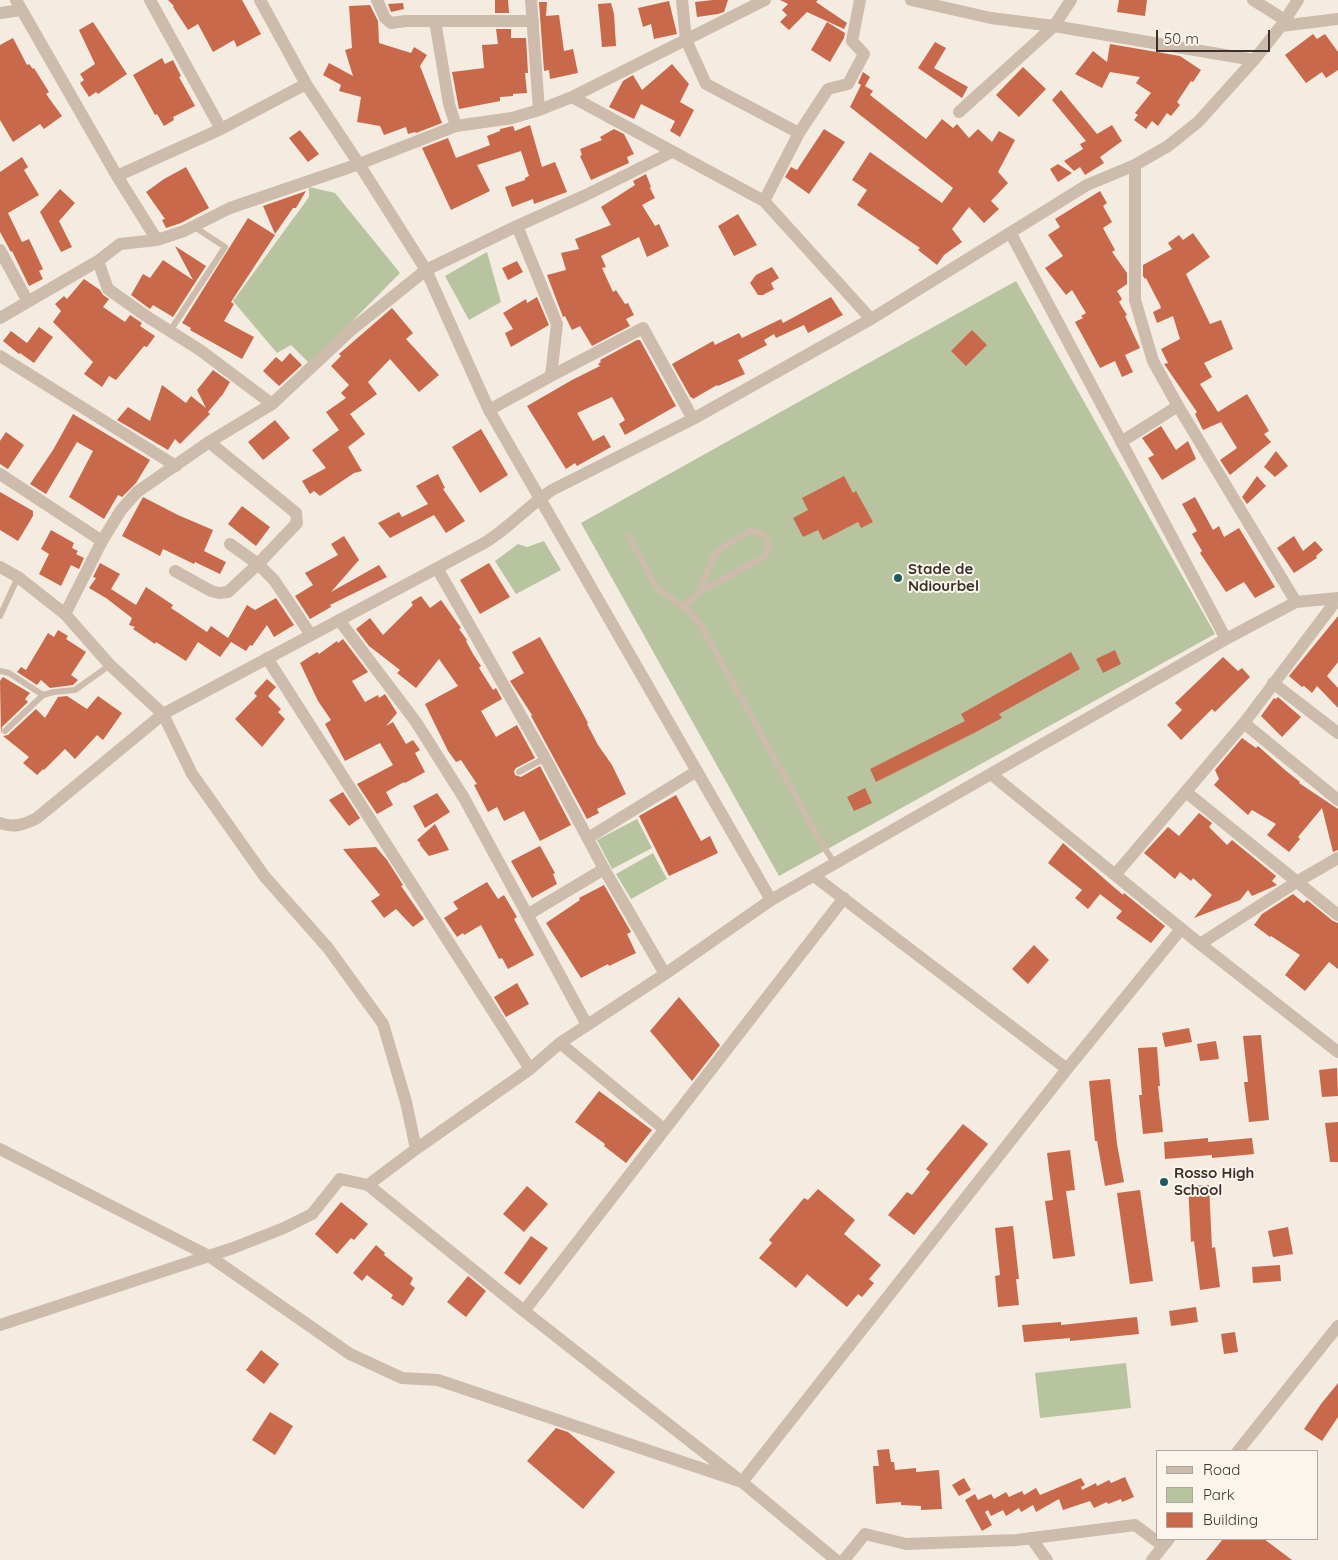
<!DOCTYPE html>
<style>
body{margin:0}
#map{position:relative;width:1338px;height:1560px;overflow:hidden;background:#f4ebe1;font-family:Quicksand,sans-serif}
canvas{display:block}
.legend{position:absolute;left:1156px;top:1450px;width:162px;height:90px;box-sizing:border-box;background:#fbf5ee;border:1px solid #aea6a0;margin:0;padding:6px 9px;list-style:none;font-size:15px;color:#3b302b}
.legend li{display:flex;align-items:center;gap:10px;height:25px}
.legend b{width:25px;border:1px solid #aea6a0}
.scale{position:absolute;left:1156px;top:30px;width:114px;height:22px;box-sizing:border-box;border:2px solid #3b302b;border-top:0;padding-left:6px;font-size:15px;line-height:18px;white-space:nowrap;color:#3b302b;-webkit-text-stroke:4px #fbf5ee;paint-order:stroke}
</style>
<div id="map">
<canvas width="1338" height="1560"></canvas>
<ul class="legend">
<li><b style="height:6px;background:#cdbbac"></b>Road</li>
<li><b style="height:14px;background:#b8c4a0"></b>Park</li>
<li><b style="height:14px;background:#c8694b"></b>Building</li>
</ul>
<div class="scale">50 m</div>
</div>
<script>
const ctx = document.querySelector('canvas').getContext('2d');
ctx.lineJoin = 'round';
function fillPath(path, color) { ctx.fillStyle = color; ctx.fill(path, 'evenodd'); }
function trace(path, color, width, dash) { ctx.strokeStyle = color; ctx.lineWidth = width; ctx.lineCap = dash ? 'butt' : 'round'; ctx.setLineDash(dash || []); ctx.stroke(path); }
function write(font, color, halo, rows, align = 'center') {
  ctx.font = font + ' Quicksand,sans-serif'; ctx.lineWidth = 4; ctx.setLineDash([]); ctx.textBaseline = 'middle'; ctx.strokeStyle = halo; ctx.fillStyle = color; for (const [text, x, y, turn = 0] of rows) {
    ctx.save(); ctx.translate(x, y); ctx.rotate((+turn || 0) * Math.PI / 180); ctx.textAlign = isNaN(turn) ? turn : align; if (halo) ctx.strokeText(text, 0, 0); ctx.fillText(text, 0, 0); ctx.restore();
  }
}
fillPath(new Path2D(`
 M309,187L335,193L400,273L310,364L291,345L277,353L233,301L309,197Z
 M487,252L501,302L469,320L445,276Z
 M1016,281L1215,634L779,876L581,523Z
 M544,541L561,570L516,594L495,561L518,544L527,547Z
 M637,819L652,848L612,869L597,840Z
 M653,853L667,879L631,899L616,874Z
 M1126,1363L1131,1408L1040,1418L1035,1373Z`), '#b8c4a0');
fillPath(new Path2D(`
 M168,0H242L261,34L237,47L234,40L213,52L198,24L188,30L173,7L174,6Z
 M495,0H508L509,13H495Z
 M713,0H728L724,12L718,14L697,17L695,2Z
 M780,0H818L816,2L847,23L844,29L807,12L789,30L780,22L787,15L782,10L788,4Z
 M1119,0H1147L1145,16L1117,12Z
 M669,1L677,34L654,39L651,24L643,27L638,8Z
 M539,2H547L546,16L559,15L564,51L573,49L578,73L550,79L549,70L544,71Z
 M403,3L404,9L391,12L388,4Z
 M611,3L614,14L616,46L602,47L598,4Z
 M370,5L378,21L379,43L411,53L414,47L427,55L420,66L442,123L416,133L415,132L408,134L406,127L384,135L380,126L357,122L361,97L339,91L341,85L323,75L329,63L353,76L345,50L352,48L349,6Z
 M93,22L127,74L98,94L96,92L89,97L80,83L84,80L80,74L95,64L79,30Z
 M827,22L845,33L844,38L830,62L811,50Z
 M496,29H511V38H526L528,73H525L527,93L513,94V96L500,97V101L459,109L452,72L484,68L482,45L498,44Z
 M1313,34L1317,39L1325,34L1338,52V70L1326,78L1322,72L1306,83L1285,55Z
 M13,38L27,65L29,64L33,69L34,68L49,92L46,94L62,116L44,129L40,124L13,142L0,120V45Z
 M935,42L946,48L934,68L968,87L962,98L918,68Z
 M1110,44L1180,56L1201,70L1193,82L1191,81L1177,102L1180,105L1171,116L1167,113L1158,126L1152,121L1146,129L1134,120L1138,115L1135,113L1151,93L1136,83L1140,77L1110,72L1102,88L1075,74L1093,51L1107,62Z
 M162,58L165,64L173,60L181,76L179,77L195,106L173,117L174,120L164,126L157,114L155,115L133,75Z
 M672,64L689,84L680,102L694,110L680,137L670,131L675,121L641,104L634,119L609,107L623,81L633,75L642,90Z
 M1023,67L1046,89L1019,117L996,95Z
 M863,72L870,77L865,86L873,91L870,95L926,139L942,119L953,128L957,124L969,138L978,129L992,142L999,131L1015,140L998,172L1008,183L991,201L999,209L984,223L969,207L952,229L962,242L944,255L937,265L918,250L920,248L857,205L867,190L852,180L870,152L942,203L953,188L850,107L861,85L858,83Z
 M1061,90L1097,134L1112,125L1122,141L1100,157L1104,163L1085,175L1080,167L1074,171L1064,161L1083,149L1080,144L1086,141L1052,100Z
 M530,125L542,167L555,162L567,192L534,204L533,199L512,207L505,187L525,180V178L529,176L521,151L477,165L490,191L451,210L422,148L448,138L456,158L490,145L487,136L500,131V129L513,126L515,131Z
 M614,129L624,134L634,154L627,157L629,163L591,180L580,156L582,155L580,149L602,140L600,137Z
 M824,129L845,142L809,194L785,177L791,167L797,170Z
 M300,130L319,154L308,162L289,138Z
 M22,157L28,167L24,170L39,195L8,213L22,242L29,239L43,269L39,271L43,279L29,286L12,251L11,252L0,232V172Z
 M1058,164L1072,173L1058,182L1050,169Z
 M186,167L209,208L181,223L166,228L162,220L165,219L146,192L164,179Z
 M646,174L651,187L650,188L655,198L642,205L655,226L659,224L669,246L647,257L639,237L601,256L606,267L602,268L613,292L616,290L625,304L628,303L634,315L626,319L630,326L592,346L580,326L572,330L565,316L563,317L547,275L566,270L561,253L579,249L575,239L611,225L601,207L635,185L633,181Z
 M60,189L75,203L59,221L72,247L61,252L40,212Z
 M306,191L296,208H293L275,234L263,206Z
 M1100,191L1107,203L1103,206L1112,222L1103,228L1115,250L1112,252L1127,273V284L1117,291L1122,299L1119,302L1127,315L1125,316L1140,348L1125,355L1133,372L1122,377L1115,361L1100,368L1075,322L1083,318L1081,316L1086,313L1072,290L1066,295L1045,268L1063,256L1048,235L1060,227L1055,219Z
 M738,214L757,245L734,256L718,226Z
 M248,218L275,235L231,302L234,304L224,321L254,337L242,359L190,330L191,328L182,323Z
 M1193,233L1210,257L1186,274L1210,324L1221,320L1233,349L1204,363L1212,377L1200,384L1218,412L1247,394L1269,431L1264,434L1271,442L1230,475L1220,460L1237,448L1221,422L1203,430L1195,414L1197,412L1164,364L1168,363L1161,349L1180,339L1173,316L1157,323L1153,312L1161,308L1160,305L1146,278L1145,279L1143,276V265L1172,249L1168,243L1179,235L1183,240Z
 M175,246L206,266L173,317L153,305L150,309L131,295L143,274L150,278L163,260L193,280Z
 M517,261L523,272L508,280L502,268Z
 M772,267L779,278L771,283L774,289L763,295H758L750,283L756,275Z
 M84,279L100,290L103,295L109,299L103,307L125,322L130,315L142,323L140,326L155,336L147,347L144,346L116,380L109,376L102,387L84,374L93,362L53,322L61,311L55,304L64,296L67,299Z
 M537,297L549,325L511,347L505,333L513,329L503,313L526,299L527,303Z
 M831,297L843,315L808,333L804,325L776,338L774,334L764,340L767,345L738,360L745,374L718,386L717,385L693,399L692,397L691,398L672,364L713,341L715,345L739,333L742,338L781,319L783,323Z
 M392,308L413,333L406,339L439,375L419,392L390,359L368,382L377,394L350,414L365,434L348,447L362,471L354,473L320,496L314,491L310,494L302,481L326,468L312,450L339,430L326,412L346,398L341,393L349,385L331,366L341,356L339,354Z
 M39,327L53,337L34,363L20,353L19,354L3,341L11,331L27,343Z
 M972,330L987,345L966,366L951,351Z
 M637,340H640L676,406L625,435L619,424L625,420L612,397L577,413L593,441L604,435L611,447L577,466L575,463L566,469L527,406L572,380L600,366L598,364L601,362L600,360Z
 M290,353L302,365L279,386L263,371L276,357L282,362Z
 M213,370L230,382L223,394L208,412L210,414L180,444L175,439L168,450L117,420L128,407L150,421L162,385L186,403L191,396L206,408L197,390Z
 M73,414L150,460L136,483L122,497L118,495L104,519L69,497L93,451L77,442L46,494L30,484L53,450Z
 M275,420L290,438L263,460L248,442Z
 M1161,426L1176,450L1188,441L1196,459L1162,480L1148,458L1154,455L1142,438Z
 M481,429L508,475L480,493L452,447Z
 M6,432L24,445L8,469L0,464V441Z
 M1276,451L1288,466L1275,477L1264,467Z
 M438,474L445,488L443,489L465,521L446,533L434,515L390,538L378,523L399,512L402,517L428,504L416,486Z
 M844,476L853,493L856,491L873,522L861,528L858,522L823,540L818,530L803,537L793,518L808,510L802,498Z
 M1257,476L1266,486L1247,504L1242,497Z
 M0,492L33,511V516L18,541L0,530Z
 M143,497L178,515L213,530L204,551L226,562L220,574L195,562L194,564L163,549L160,556L122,536Z
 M1195,497L1213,530L1219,526L1224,537L1239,528L1275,587L1255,598L1244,582L1226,592L1200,553L1202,551L1192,534L1197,531L1182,504Z
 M242,506L270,527L256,546L228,524Z
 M51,530L74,543L72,548L78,551L76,554L84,558L79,569L71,565L61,586L39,574L49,554L41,549Z
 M344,536L359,560L331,592L379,565L387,577L330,605L331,607L310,619L295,596L313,585L305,573L338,555L331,544Z
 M1294,536L1303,551L1315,541L1323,550L1316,556L1317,558L1294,573L1277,548Z
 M100,563L120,574L111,589L136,605L146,587L173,605L171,608L207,632L211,626L228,638L247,605L255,610L276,598L294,625L274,637L267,625L252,646L250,645L246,651L231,642L220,657L198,642L186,661L156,642L155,644L133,629L135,627L129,625L132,618L106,598L89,588L96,578L93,577Z
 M489,563L510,597L480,614L460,580Z
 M421,596L430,608L441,600L461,628L459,629L467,640L466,641L473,654L481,666L479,668L493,690L496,688L502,699L481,711L496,737L517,725L535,758L516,768L514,771L515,775L521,777L540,766L571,825L540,841L524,811L504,821L497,807L488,812L474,785L477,784L461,760L456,762L448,751L425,704L458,686L439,659L416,688L397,673L400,670L369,646L356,629L370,618L383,635L413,605L411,602Z
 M1338,616V662L1327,676L1338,688V708L1317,686L1312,693L1304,686L1302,687L1289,676Z
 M58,630L68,636L66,639L86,652L71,675L78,680L73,685L50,688L41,680L37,685L17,672L21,667L26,670L48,633L54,637Z
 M540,637L581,710L588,723L587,724L598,745L612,765L626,794L597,809L599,813L587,819L531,716L532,715L510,681L524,673L512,652Z
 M343,639L368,672L352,681L365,702L378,695L379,698L385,694L397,713L386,726L393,722L406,744L413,740L420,750L415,753L425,772L405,783L404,782L386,792L393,805L377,814L357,784L393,765L380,743L345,761L325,724L331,720L318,701L300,663L317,652L319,654L337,641L338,643Z
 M1115,650L1121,664L1103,673L1096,659Z
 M1071,652L1080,669L999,714L1002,718L974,733L876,782L870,769L965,721L961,714Z
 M1223,657L1238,671L1242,668L1250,677L1215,712L1212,709L1181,740L1167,725L1182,710L1175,703Z
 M3,677L30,693L25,699L28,702L2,727L1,734L0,681Z
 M267,679L276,687L268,696L281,709L278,712L285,719L262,747L235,719L257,696L254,693Z
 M67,696L87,709L98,696L122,713L103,740L97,735L75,759L65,749L44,770L43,769L37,775L23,763L29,757L3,736L8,735L36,709L45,718L58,697Z
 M1278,697L1301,717L1282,737L1261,716L1274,698L1276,699Z
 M1242,738L1256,748L1258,746L1285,770L1300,782L1299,783L1338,809V850L1333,852L1322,808L1298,837L1300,839L1289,852L1267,835L1276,824L1252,810L1248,815L1214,785L1219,779L1215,770Z
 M865,788L872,803L854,811L847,797Z
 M343,792L360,818L349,826L329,800Z
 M437,793L450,812L425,828L413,806Z
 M676,795L701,841L710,836L718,853L669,876L639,816Z
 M1199,813L1212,823L1209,827L1227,845L1232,840L1276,876L1272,881L1277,885L1252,896L1248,890L1240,900L1194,918L1212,895L1193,878L1191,881L1180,872L1175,879L1144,853L1168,827L1179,836Z
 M435,824L449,850L429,856L420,845V843L417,840Z
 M1063,843L1123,895L1124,893L1165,926L1151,943L1116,918L1122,911L1100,894L1088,909L1075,898L1082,890L1048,863Z
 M540,846L555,873L553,874L557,884L532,898L511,861Z
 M376,847L387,860L403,885L401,886L424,919L413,927L396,909L384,918L371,901L380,895L343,849Z
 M487,882L498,899L504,895L517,917L514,919L534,955L508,969L502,958L499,959L481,925L464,935L463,933L457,937L444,918L458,909L453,902Z
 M604,885L631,932L627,934L636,953L609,966L608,964L581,978L546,923L580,900L579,898Z
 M1293,894L1304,903L1307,900L1333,921L1338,923V969L1329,962L1305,991L1285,975L1300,955L1271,936L1270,937L1254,925L1262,914Z
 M1034,945L1049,960L1028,984L1012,969Z
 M517,983L529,1004L506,1017L494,997Z
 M679,997L720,1045L692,1081L650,1031Z
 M1189,1028L1192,1042L1165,1047L1162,1033Z
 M1261,1035L1269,1120L1249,1122L1244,1082H1248L1243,1036Z
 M1216,1041L1219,1059L1200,1061L1197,1044Z
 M1157,1047L1160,1086H1158L1163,1132L1143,1134L1139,1095H1142L1138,1048Z
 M1337,1068L1338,1096L1322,1097L1319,1070Z
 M1110,1079L1117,1144L1124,1182L1105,1186L1097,1141H1095L1089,1081Z
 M599,1091L652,1130L626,1163L604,1146L605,1144L575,1122Z
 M1338,1122V1162H1330L1325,1123Z
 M963,1124L988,1144L914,1235L888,1215L907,1192L912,1195L930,1172L926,1169Z
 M1208,1138V1142L1252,1138L1254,1154L1212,1158V1155L1165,1159L1164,1142Z
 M1070,1150L1075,1190L1066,1191L1075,1256L1053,1259L1045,1201L1053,1200L1047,1153Z
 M1209,1185L1212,1248L1215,1247L1220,1287L1200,1290L1194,1241L1191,1242L1188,1186Z
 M527,1186L548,1204L524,1232L503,1214Z
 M818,1189L855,1220L844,1234L881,1265L869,1279L874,1283L862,1297L858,1294L847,1307L807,1274L796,1288L759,1258L772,1243L769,1240L804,1198L808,1200Z
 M1140,1190L1153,1281L1130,1284L1117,1193Z
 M341,1202L368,1224L354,1240L351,1238L337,1254L315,1234Z
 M1013,1226L1019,1279H1016L1019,1305L998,1307L995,1276L1000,1275L995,1228Z
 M1288,1227L1293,1254L1273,1257L1268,1231Z
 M531,1236L548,1248L520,1285L504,1273Z
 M376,1245L385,1253L384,1255L413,1278L410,1284L415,1288L403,1306L391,1298L393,1295L367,1275L362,1281L353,1273Z
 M1280,1265L1281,1281L1253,1283L1252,1267Z
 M468,1276L486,1291L466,1317L447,1302Z
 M1196,1307L1198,1322L1171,1326L1169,1311Z
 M1137,1317L1139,1334L1070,1341V1338L1024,1342L1022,1325L1061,1322V1325Z
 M1235,1332L1238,1352L1224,1354L1221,1334Z
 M261,1350L279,1364L264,1384L246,1370Z
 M1338,1383V1417L1322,1441L1304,1429L1321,1404Z
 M270,1412L293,1426L275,1455L252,1440Z
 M556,1428L568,1432L615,1472L583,1509L527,1461Z
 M889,1449L891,1462H894L895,1470L916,1468V1472L939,1470L942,1509L921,1510V1506L901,1505V1502L876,1504L873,1466H879L877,1450Z
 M1125,1477L1134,1497L1122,1502L1121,1499L1108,1504L1107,1502L1094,1508L1090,1501L1063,1510L1059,1499L1036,1512L1033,1505L1021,1512L1019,1508L1006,1516L1003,1510L991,1516L988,1510L985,1512L992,1525L982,1531L965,1500L975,1494L978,1500L991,1494L994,1499L1006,1492L1009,1497L1022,1491L1024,1495L1036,1488L1040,1495L1081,1478L1085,1485L1081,1487L1082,1490L1096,1483L1097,1486L1109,1480L1111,1483Z
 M964,1478L971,1490L959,1496L952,1485Z
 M1223,1539H1264L1292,1560H1206Z`), '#c8694b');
trace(new Path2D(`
 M170,331L225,247L193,226
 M750,531C766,531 773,544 764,557L699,592L714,555L723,547Z
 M628,536L657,588L690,612L700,624L822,844L835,864
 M684,607L699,592
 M0,616L18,577
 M0,671L9,673L43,695L54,692L75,690L110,665
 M5,731L43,695
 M519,772L545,758`), '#cdbbac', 6);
trace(new Path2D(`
 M16,0L117,176L157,240
 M150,0L221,129
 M260,0L306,84L359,164L426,270L489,410L771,900
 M377,0L385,18L391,23L406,21H533
 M531,0L539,110
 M682,0L686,40L706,84L799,133
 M911,0L991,18L1054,26L1254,60
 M1253,0L1285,20
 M0,13L21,10
 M435,21L449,104L456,126
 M1281,26L1338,19
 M572,97L764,201L871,319
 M959,112L1054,26L1071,0
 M1135,165V300L1153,361L1178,406L1296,602
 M117,176L221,129L306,84
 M764,201L799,133L828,89L848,84L864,54L852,41L860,0
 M1011,234L1226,639
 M0,250L28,302
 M98,261L108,289L146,316L200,350L272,404
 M0,318L98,261L120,244L157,240L184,231L230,208L359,164L456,126L512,118L539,110L572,97L765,0
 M0,356L176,466
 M551,376L643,328L693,419
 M489,410L551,376L557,324L517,226
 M1121,442L1178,406
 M0,474L102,541
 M230,544L258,564L274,580L311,635
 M0,567L18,577L65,614L110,665L163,714L192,774L265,877L328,948L383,1024L406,1102L416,1149
 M437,568L545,758L604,869L665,974
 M175,571L211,591L219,593L228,592L258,564L297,523L296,513L209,442
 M65,614L102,541L121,510L137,492L209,442L272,404L350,331L426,270L517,226L586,195L672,152
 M339,620L416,722L464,798L587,1025
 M267,658L530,1069
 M1273,683L1338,733
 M1244,723L1338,800
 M991,774L1200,944L1338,1052
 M1186,792L1338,915
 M0,823C13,828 24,825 37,818L163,714L486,542C510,527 528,506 552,490L693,419L871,319L1087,185L1135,165L1168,146L1198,122L1254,60L1281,26L1298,0
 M588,838L697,771
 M1115,875L1244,723L1338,598
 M814,876L1067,1069
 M527,915L604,869
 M1200,944L1298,881L1338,858
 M560,1043L664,1129
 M0,1149L209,1256L350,1354L402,1378L438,1380L742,1482
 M368,1185L524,1311L742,1482L836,1560
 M524,1311L844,898
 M0,1325L233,1248L284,1228L312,1214L340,1179L368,1185L416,1149L530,1069L560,1043L665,974L771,900L1226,639L1296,602L1338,598
 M1238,1451L1338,1326
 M742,1482L1067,1069L1181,929
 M1031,1538L1047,1560
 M844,1560L865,1534L906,1544L1017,1540L1135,1525L1163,1546
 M1152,1560L1169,1539`), '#cdbbac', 12);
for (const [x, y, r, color] of [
 [898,578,5,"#1f5a5e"],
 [1164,1182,5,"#1f5a5e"]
]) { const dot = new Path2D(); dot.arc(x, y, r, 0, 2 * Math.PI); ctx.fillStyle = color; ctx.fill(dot); trace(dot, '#fbf5ee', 2); }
write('bold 15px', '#3b302b', '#fbf5ee', [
 ["Stade de",908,569],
 ["Ndiourbel",908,586],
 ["Rosso High",1174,1173],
 ["School",1174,1190]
], 'left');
</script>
